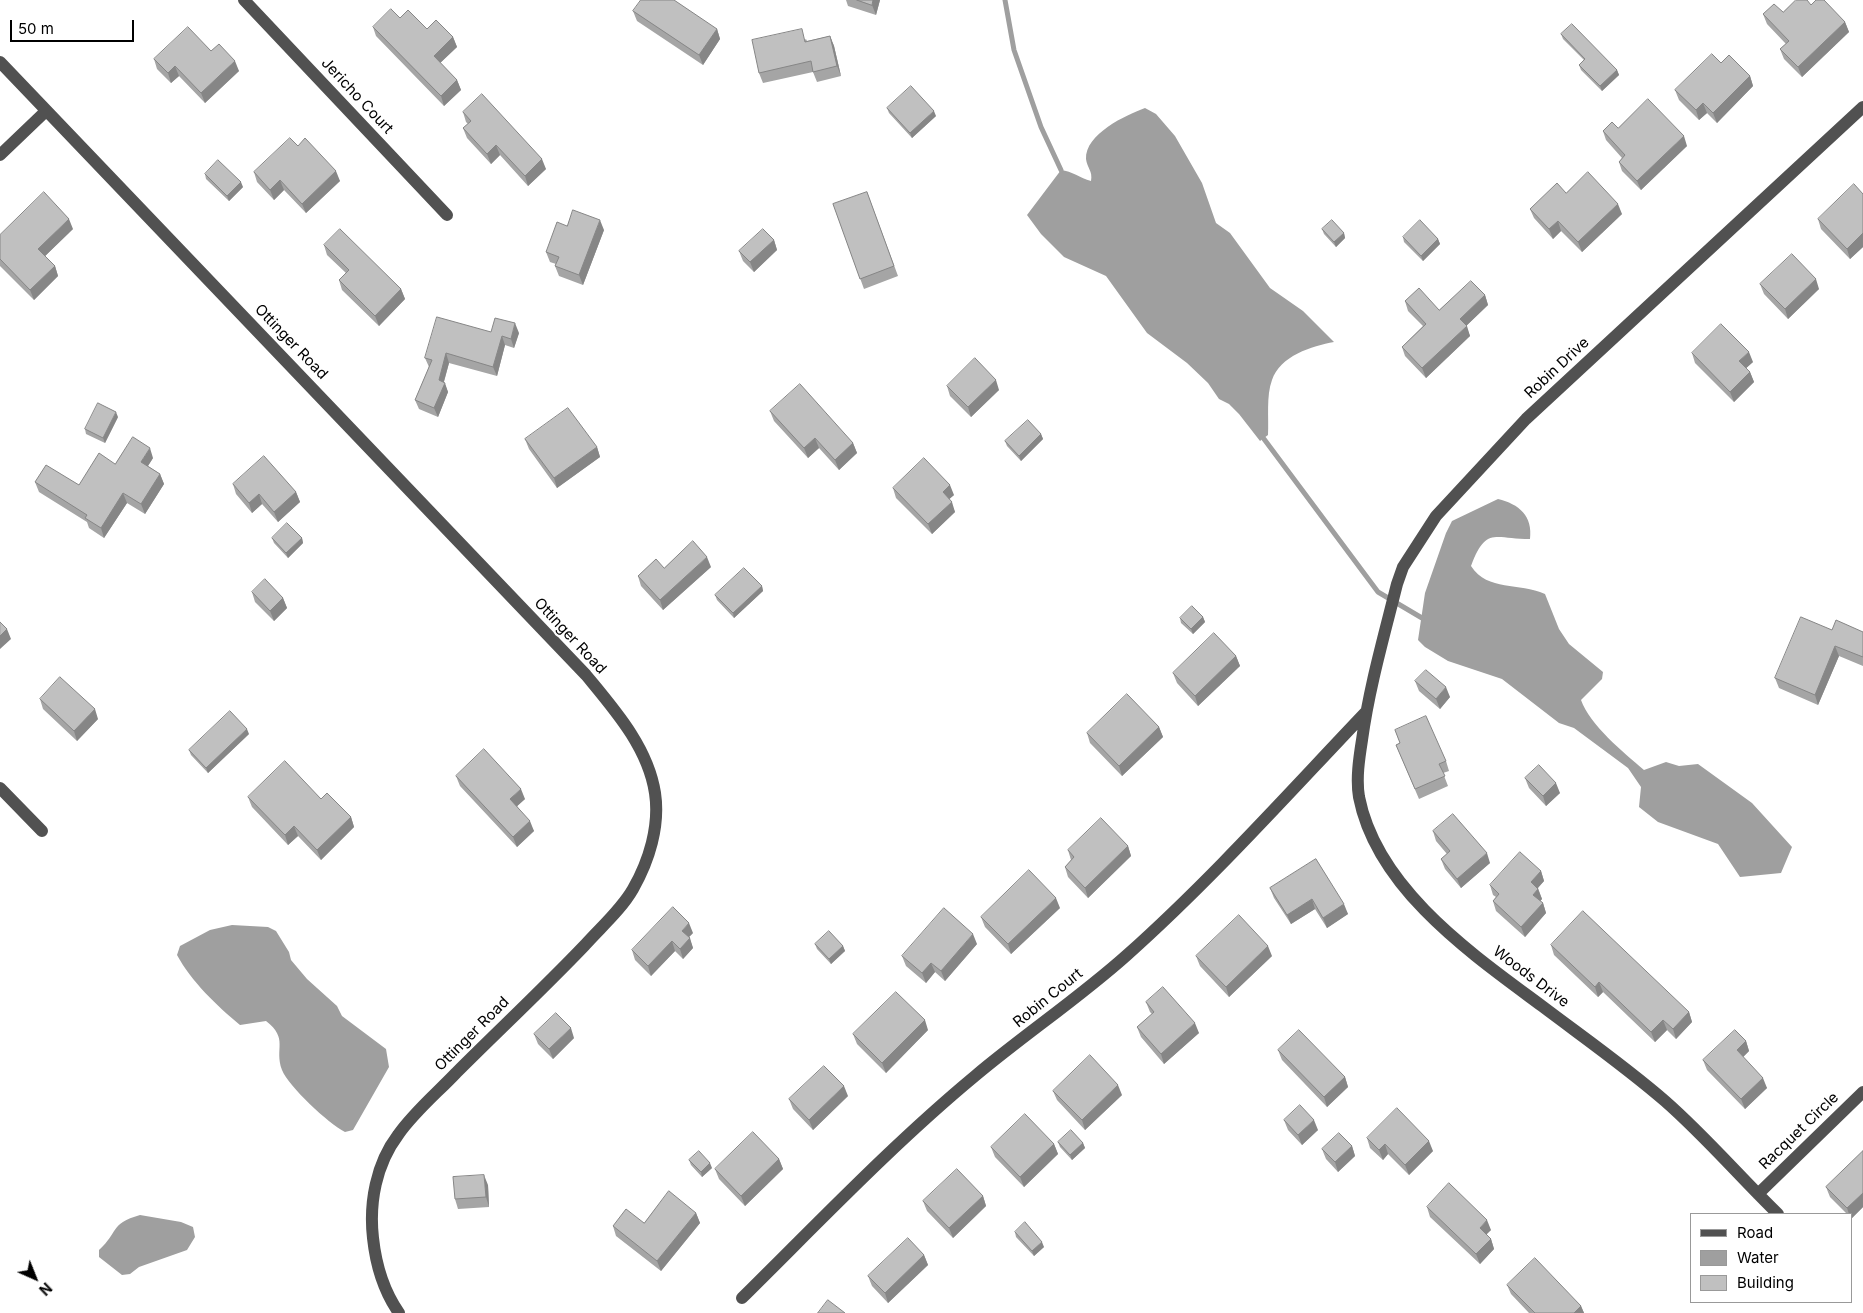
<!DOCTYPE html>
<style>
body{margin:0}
#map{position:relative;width:1863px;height:1313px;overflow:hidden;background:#fff;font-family:Inter,sans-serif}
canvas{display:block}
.legend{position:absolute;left:1690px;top:1213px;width:162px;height:90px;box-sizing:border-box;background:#fff;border:1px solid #999;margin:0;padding:6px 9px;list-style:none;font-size:15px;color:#000}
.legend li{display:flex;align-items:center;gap:10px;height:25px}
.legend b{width:25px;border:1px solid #999}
.north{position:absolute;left:10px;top:1253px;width:50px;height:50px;-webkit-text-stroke:4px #fff;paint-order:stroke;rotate:136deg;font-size:14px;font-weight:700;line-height:20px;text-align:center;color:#000}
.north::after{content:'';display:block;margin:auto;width:18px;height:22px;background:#000;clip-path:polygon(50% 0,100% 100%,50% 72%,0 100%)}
.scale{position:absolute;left:10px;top:20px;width:124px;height:22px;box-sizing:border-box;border:2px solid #000;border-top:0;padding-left:6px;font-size:15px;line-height:18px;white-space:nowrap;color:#000;-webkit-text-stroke:4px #fff;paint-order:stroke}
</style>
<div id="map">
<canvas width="1863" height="1313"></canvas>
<ul class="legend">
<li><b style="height:6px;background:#515151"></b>Road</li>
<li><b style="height:14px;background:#9f9f9f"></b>Water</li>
<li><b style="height:14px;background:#c0c0c0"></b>Building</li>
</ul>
<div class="north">N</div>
<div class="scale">50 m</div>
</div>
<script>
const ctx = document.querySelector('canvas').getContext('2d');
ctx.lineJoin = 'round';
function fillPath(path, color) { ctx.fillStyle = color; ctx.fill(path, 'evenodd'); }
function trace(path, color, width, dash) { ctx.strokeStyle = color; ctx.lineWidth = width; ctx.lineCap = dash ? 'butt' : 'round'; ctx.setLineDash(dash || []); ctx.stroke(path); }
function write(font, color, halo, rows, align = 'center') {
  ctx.font = font + ' Inter,sans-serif'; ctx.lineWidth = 4.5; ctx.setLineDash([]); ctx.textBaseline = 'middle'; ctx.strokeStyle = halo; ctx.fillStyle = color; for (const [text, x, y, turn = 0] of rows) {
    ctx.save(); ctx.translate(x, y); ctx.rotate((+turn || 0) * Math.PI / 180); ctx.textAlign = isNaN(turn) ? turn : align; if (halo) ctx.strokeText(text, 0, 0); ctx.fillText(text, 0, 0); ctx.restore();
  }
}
fillPath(new Path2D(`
 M1145,108L1156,114L1175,136L1202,183L1216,223L1230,233L1270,288L1303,311L1334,342C1312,346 1280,356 1272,380C1266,396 1269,418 1268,435L1260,441L1239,414L1229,404L1219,399L1208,383L1187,363L1147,333L1106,276L1064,257L1041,234L1027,215L1061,170C1072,171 1080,178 1091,181C1093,171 1087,168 1086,159C1085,134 1126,115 1145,108Z
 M1498,499C1519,504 1533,516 1530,539C1494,539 1486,526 1471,566C1488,592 1519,582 1545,594L1559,629L1569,644L1603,672L1602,679L1581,700C1590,725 1623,752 1644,770L1666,762L1679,766L1698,764L1752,803L1792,847L1781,873L1740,877L1718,844L1658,822L1639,807L1641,787L1628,768L1574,728L1559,723L1502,679L1448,661L1425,647L1418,640L1425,593L1446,533L1452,521Z
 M232,925L268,927L276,931L289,952L291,960L307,979L337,1006L342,1016L386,1049L389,1067L353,1130L345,1132C328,1123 289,1087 282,1070C274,1048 289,1039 266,1021L240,1025C217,1006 191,981 177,955L180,946L210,930Z
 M140,1215L181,1222L193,1227L195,1237L187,1250L139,1267L130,1274L122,1275L99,1257V1250C119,1232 109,1224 140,1215Z`), '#9f9f9f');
trace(new Path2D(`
 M1005,0L1014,50L1041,127L1061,170
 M1264,439L1378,592L1422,618`), '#9f9f9f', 5);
trace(new Path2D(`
 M244,0L447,215
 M0,62L586,675C614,709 648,747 655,793C660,826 649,861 633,889C621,910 601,927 585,945C543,989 499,1030 456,1073C437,1093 414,1112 398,1135C376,1164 369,1203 373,1238C376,1266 383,1290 399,1313
 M0,155L46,111
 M0,788L42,831
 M1758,1194L1863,1092
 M1778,1214C1740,1177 1705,1136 1665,1101C1626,1067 1583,1037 1542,1006C1472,954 1377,889 1359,797C1356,779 1359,759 1362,740C1369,688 1384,636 1397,584L1403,567L1436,516L1526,419L1863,107
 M742,1298C818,1223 893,1144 975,1076C1025,1034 1079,998 1127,955C1211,880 1287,795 1365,713`), '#515151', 12);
fillPath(new Path2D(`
 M846,0H880L876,15L848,6Z
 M1811,5L1845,22L1849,32L1802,77L1784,59L1780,49L1786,44L1767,24L1763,14L1783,12Z
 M633,11L717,29L720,39L703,65L637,21Z
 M400,18L427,29L453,37L457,47L440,63L457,80L461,90L444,106L376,36L373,27Z
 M1561,34L1617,70L1619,75L1602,91L1581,70L1579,65L1584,60L1563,39Z
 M830,36L834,46L841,76L817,82L813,72L763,83L759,73L806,39L807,41Z
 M211,51L239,71L205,103L179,76L171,83L157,69L154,59Z
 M1721,63L1750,76L1753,86L1717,123L1707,113L1699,120L1679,100L1675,90Z
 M887,108L936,116L912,138L889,113Z
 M463,112L546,169L528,186L500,155L491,164L467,138L463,128L468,124L466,122Z
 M1603,131L1687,146L1641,190L1622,171L1619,162L1622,158L1606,140Z
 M298,146L340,181L306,213L284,190L274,200L257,182L254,172Z
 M205,174L243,187L229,201L206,179Z
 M867,192L898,276L864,289L833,204Z
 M1566,193L1622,214L1582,252L1561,231L1553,239L1534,218L1530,209Z
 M1863,194V247L1850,259L1821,229L1818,219Z
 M567,226L604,230L583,285L559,276L555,266L556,264L550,262L546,252Z
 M73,229L45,256L55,266L58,276L34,300L0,266V235Z
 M1322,229L1344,233L1345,238L1336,247L1324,234Z
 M1403,237L1438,239L1440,244L1423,261L1404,242Z
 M774,240L777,250L754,272L743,261L739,251Z
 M324,245L401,289L405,299L379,326L342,290L339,280L346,273L327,255Z
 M1760,284L1819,289L1788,319L1764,294Z
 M1485,295L1488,305L1466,326L1470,336L1426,378L1405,356L1402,347L1423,326L1408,311L1405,301L1439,310Z
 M491,332L519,333L514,348L505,345L497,376L449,363L444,382L448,392L438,417L419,409L415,400L429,367L425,358Z
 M1692,353L1753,362L1746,368L1750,372L1754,382L1734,402L1695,363Z
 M947,386L999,390L971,417L950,396Z
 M770,411L853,443L857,453L839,470L819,448L808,458L774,421Z
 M118,417L105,443L86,434L85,429Z
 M1041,434L1043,439L1021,461L1007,446L1005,441Z
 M525,439L597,447L600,457L557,488L529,449Z
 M153,458L148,466L160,474L164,484L145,514L127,503L104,538L89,528L87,522L39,492L35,482L79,485L115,464Z
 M233,484L296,492L300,502L278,522L262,504L252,513L236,494Z
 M893,488L954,495L949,499L955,512L932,534L896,498Z
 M272,538H302L303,543L288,558L274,543Z
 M711,567L663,610L641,586L638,576L664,568Z
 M762,586L763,591L734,618L717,600L715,595Z
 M252,592L283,598L287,608L274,621L255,602Z
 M1203,617L1205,622L1193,634L1181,623L1180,618Z
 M1832,630L1863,632V666L1839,656L1818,705L1779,688L1775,678Z
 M1236,656L1240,666L1198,706L1177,683L1173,673Z
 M1415,681L1450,697L1440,709L1419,691Z
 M40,699L98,719L77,741L43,709Z
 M1159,727L1163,737L1122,776L1090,743L1087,733Z
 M1395,730L1446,761L1449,771L1443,773L1448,786L1419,799L1396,745L1400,743Z
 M249,734L208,773L191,755L189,750Z
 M456,776L525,799L517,806L534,831L517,847L460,786Z
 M1525,778L1560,793L1546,806L1529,788Z
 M248,797L321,799L351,817L354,827L321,860L298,836L288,845L252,807Z
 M1433,831L1490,863L1461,888L1445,869L1441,859L1447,854L1436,841Z
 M1128,846L1131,856L1088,898L1068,877L1065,867L1071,860L1068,850Z
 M1316,859L1348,914L1327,928L1315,909L1291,924L1274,898L1270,888Z
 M1541,871L1544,881L1538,888L1542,899L1540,901L1543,903L1546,913L1525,937L1496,911L1493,901L1496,897L1493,895L1490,885Z
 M1060,908L1011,954L985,927L981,917Z
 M693,933L689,937L693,948L683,959L675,951L651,976L635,960L632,950Z
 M815,944L843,946L845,951L831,964L817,949Z
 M977,944L945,981L935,972L926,983L906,966L902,956Z
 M1551,945L1689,1012L1692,1022L1676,1039L1667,1030L1655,1042L1603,992L1598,997L1554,955Z
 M1196,956H1272L1229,997L1200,966Z
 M1146,1002L1199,1033L1164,1064L1141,1037L1137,1027L1152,1014L1150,1012Z
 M928,1030L886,1073L857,1044L853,1034Z
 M534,1034L574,1038L553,1059L538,1044Z
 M1746,1041L1749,1051L1743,1057L1767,1088L1745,1109L1707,1070L1703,1060Z
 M1278,1050L1345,1077L1348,1087L1327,1107L1282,1060Z
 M1053,1091L1122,1095L1085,1130L1057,1100Z
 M848,1096L813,1130L793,1109L789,1099Z
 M1284,1120L1318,1130L1302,1145L1288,1130Z
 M1367,1138L1433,1151L1409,1175L1388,1154L1383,1160L1370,1148Z
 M1058,1142L1083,1143L1085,1148L1072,1160L1060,1147Z
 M1054,1144L1058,1154L1024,1187L995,1157L991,1147Z
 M1352,1146L1355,1156L1338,1172L1326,1159L1322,1149Z
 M1863,1151V1207L1852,1218V1214H1847L1830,1197L1826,1187Z
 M779,1159L783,1169L745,1206L719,1179L715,1169Z
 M689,1160L712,1168L702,1177L691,1165Z
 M488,1185L489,1207L458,1209L455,1199Z
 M983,1196L986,1206L953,1238L927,1211L923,1201Z
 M1427,1207L1491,1230L1486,1234L1491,1239L1494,1249L1480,1264L1430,1217Z
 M696,1213L700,1223L661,1271L616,1236L613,1226L644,1223Z
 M1015,1232L1044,1247L1034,1256L1016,1237Z
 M924,1255L928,1265L888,1303L872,1286L868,1276Z
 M1507,1285L1581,1306L1584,1313H1529L1511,1294Z`), '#a5a5a5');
fillPath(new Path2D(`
 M873,0H880L876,15L872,5Z
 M1845,22L1849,32L1802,77L1798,67Z
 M717,29L720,39L703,65L699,55Z
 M830,36L834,46L841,76L837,66Z
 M453,37L457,47L437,66L434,56Z
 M235,61L239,71L205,103L201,93Z
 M175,66L179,76L171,83L168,73Z
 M1617,70L1619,75L1602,91L1600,86Z
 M1750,76L1753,86L1717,123L1713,113Z
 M457,80L461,90L444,106L441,96Z
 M1703,103L1707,113L1699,120L1696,110Z
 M934,111L936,116L912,138L910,133Z
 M1684,136L1687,146L1641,190L1637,181Z
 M496,145L500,155L491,164L487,154Z
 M542,159L546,169L528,186L525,176Z
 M336,171L340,181L306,213L302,204Z
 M280,180L284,190L274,200L270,190Z
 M241,182L243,187L229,201L227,196Z
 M1618,204L1622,214L1582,252L1578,242Z
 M69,219L73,229L42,259L38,249Z
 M600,220L604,230L583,285L579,275Z
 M1558,221L1561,231L1553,239L1549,229Z
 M1344,233L1345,238L1336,247L1334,242Z
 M1863,233V247L1850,259L1847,249Z
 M1438,239L1440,244L1423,261L1421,256Z
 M774,240L777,250L754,272L750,262Z
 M55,266L58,276L34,300L30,290Z
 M1816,279L1819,289L1788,319L1785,309Z
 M401,289L405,299L379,326L375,316Z
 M1485,295L1488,305L1463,329L1460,319Z
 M515,323L519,333L514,348L511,339Z
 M1467,326L1470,336L1426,378L1422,368Z
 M502,336L505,345L497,376L493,367Z
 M1749,352L1753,362L1743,371L1739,361Z
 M446,353L449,363L442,388L445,383L448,392L438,417L434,408L439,380Z
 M1750,372L1754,382L1734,402L1730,392Z
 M996,380L999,390L971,417L968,407Z
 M116,412L118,417L105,443L103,438Z
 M1041,434L1043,439L1021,461L1019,456Z
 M815,438L819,448L808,458L804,448Z
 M853,443L857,453L839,470L835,460Z
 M597,447L600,457L557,488L554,478Z
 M150,448L153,458L144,472L141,462Z
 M160,474L164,484L145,514L141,504Z
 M950,485L954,495L946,502L943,492Z
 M296,492L300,502L278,522L274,512Z
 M123,493L127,503L104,538L101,528Z
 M259,494L262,504L252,513L249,503Z
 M952,502L955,512L932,534L928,524Z
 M302,538L303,543L288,558L286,553Z
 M707,557L711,567L663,610L660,600Z
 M762,586L763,591L734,618L733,613Z
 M283,598L287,608L274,621L270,611Z
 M1203,617L1205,622L1193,634L1191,629Z
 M7,629L11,639L0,649V636Z
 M1835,646L1839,656L1818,705L1815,695Z
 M1236,656L1240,666L1198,706L1195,696Z
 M1446,687L1450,697L1440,709L1436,699Z
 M95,709L98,719L77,741L74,731Z
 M1159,727L1163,737L1122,776L1119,766Z
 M247,729L249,734L208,773L206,768Z
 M1556,783L1560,793L1546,806L1543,796Z
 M521,789L525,799L514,809L510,799Z
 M351,817L354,827L321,860L317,850Z
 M530,821L534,831L517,847L513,837Z
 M294,826L298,836L288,845L285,835Z
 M1128,846L1131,856L1088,898L1085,888Z
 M1487,853L1490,863L1461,888L1457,879Z
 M1541,871L1544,881L1534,892L1531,882Z
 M1538,889L1542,899L1537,905L1533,895Z
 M1056,898L1060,908L1011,954L1008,944Z
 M1312,899L1315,909L1291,924L1287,915Z
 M1543,903L1546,913L1525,937L1521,927Z
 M1344,904L1348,914L1327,928L1323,918Z
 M689,923L693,933L685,941L682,931Z
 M973,934L977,944L945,981L941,971Z
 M690,938L693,948L683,959L680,949Z
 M672,941L675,951L651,976L648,966Z
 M843,946L845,951L831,964L829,959Z
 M1268,946L1272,956L1229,997L1226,987Z
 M931,963L935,972L926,983L922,973Z
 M1599,982L1603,992L1598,997L1595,987Z
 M1689,1012L1692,1022L1676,1039L1673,1029Z
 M925,1020L928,1030L886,1073L882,1063Z
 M1663,1020L1667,1030L1655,1042L1651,1032Z
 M1195,1023L1199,1033L1164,1064L1161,1054Z
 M571,1028L574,1038L553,1059L549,1049Z
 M1746,1041L1749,1051L1740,1060L1737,1050Z
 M1345,1077L1348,1087L1327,1107L1324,1097Z
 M1763,1078L1767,1088L1745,1109L1741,1099Z
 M1118,1085L1122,1095L1085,1130L1082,1120Z
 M844,1086L848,1096L813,1130L809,1120Z
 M1314,1120L1318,1130L1302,1145L1298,1135Z
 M1429,1141L1433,1151L1409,1175L1405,1165Z
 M1083,1143L1085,1148L1072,1160L1070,1155Z
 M1054,1144L1058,1154L1024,1187L1020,1177Z
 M1385,1144L1388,1154L1383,1160L1379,1150Z
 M1352,1146L1355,1156L1338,1172L1335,1162Z
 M779,1159L783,1169L745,1206L741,1196Z
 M710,1163L712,1168L702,1177L701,1172Z
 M484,1175L488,1185L489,1207L486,1197Z
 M1863,1193V1207L1852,1218V1214H1849L1847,1208Z
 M983,1196L986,1206L953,1238L949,1228Z
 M696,1213L700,1223L661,1271L657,1261Z
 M1487,1220L1491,1230L1483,1238L1480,1228Z
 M1491,1239L1494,1249L1480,1264L1476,1254Z
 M1042,1242L1044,1247L1034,1256L1032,1251Z
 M924,1255L928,1265L888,1303L885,1293Z
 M1581,1306L1584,1313H1574Z`), '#868686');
const building = new Path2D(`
 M641,0H674L717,29L699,55L633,11Z
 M857,0H873L872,5Z
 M1796,0H1807L1811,5L1816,0H1824L1845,22L1798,67L1780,49L1789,41L1763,14L1774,4L1783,12Z
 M391,9L400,18L408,10L427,29L436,20L453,37L434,56L457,80L441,96L373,27Z
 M1572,24L1617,70L1600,86L1579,65L1585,59L1561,34Z
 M188,27L211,51L219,44L235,61L201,93L175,66L168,73L154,59Z
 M802,29L805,42L830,36L837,66L813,72L811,61L759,73L752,40Z
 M1712,54L1721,63L1729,55L1750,76L1713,113L1703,103L1696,110L1675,90Z
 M911,86L934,111L910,133L887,108Z
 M482,94L542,159L525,176L496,145L487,154L463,128L471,121L463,112Z
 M1648,99L1684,136L1637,181L1619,162L1625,155L1603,131L1612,122L1618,128Z
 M290,138L298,146L305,138L336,171L302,204L280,180L270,190L254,172Z
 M218,160L241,182L227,196L205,174Z
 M1588,172L1618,204L1578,242L1558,221L1549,229L1530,209L1557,183L1566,193Z
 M1854,184L1863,194V233L1847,249L1818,219Z
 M44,192L69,219L38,249L55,266L30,290L0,259V235Z
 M867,192L894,266L860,279L833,204Z
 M573,210L600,220L579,275L555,266L559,257L546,252L557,222L567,226Z
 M1332,220L1344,233L1334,242L1322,229Z
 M1420,220L1438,239L1421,256L1403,237Z
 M340,229L401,289L375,316L339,280L349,270L324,245Z
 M763,229L774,240L750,262L739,251Z
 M1792,254L1816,279L1785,309L1760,284Z
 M1471,281L1485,295L1460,319L1467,326L1422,368L1402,347L1426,324L1405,301L1419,288L1439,310Z
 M437,317L491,332L495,318L515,323L511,339L502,336L493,367L446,353L439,380L445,383L434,408L415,400L432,360L425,358Z
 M1721,324L1749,352L1739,361L1750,372L1730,392L1692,353Z
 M975,358L996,380L968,407L947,386Z
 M800,384L853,443L835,460L815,438L804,448L770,411Z
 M98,403L116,412L103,438L85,429Z
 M568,408L597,447L554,478L525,439Z
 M1028,420L1041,434L1019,456L1005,441Z
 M133,437L150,448L141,462L160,474L141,504L123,493L101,528L85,518L87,515L35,482L46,465L79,485L99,453L115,464Z
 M264,456L296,492L274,512L259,494L249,503L233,484Z
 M924,458L950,485L943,492L952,502L928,524L893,488Z
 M287,523L302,538L286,553L272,538Z
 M693,541L707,557L660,600L638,576L656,559L664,568Z
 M744,568L762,586L733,613L715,595Z
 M265,579L283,598L270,611L252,592Z
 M1192,606L1203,617L1191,629L1180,618Z
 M1801,617L1832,630L1836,620L1863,632V657L1835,646L1815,695L1775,678Z
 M0,622L7,629L0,636Z
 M1214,633L1236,656L1195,696L1173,673Z
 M1426,670L1446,687L1436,699L1415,681Z
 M60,677L95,709L74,731L40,699Z
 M1127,694L1159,727L1119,766L1087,733Z
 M230,711L247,729L206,768L189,750Z
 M1426,716L1446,761L1439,764L1445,776L1415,789L1396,745L1400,743L1395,730Z
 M484,749L521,789L510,799L530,821L513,837L456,776Z
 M285,761L321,799L327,793L351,817L317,850L294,826L285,835L248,797Z
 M1539,765L1556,783L1543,796L1525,778Z
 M1453,814L1487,853L1457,879L1441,859L1450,851L1433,831Z
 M1101,818L1128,846L1085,888L1065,867L1074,857L1068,850Z
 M1520,852L1541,871L1531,882L1538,889L1533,895L1543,903L1521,927L1493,901L1499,894L1490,885Z
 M1316,859L1344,904L1323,918L1312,899L1287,915L1270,888Z
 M1029,870L1056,898L1008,944L981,917Z
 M673,907L689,923L682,931L690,938L680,949L672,941L648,966L632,950Z
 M944,908L973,934L941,971L931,963L922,973L902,956Z
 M1583,911L1689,1012L1673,1029L1663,1020L1651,1032L1599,982L1595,987L1551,945Z
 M1239,915L1268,946L1226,987L1196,956Z
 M829,931L843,946L829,959L815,944Z
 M1163,987L1195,1023L1161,1054L1137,1027L1154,1012L1146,1002Z
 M896,992L925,1020L882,1063L853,1034Z
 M556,1013L571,1028L549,1049L534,1034Z
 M1299,1030L1345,1077L1324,1097L1278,1050Z
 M1735,1030L1746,1041L1737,1050L1763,1078L1741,1099L1703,1060Z
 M1090,1055L1118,1085L1082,1120L1053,1091Z
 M824,1066L844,1086L809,1120L789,1099Z
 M1300,1105L1314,1120L1298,1135L1284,1120Z
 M1397,1108L1429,1141L1405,1165L1385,1144L1379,1150L1367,1138Z
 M1025,1114L1054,1144L1020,1177L991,1147Z
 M1071,1130L1083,1143L1070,1155L1058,1142Z
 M753,1132L779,1159L741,1196L715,1169Z
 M1339,1133L1352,1146L1335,1162L1322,1149Z
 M699,1151L710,1163L701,1172L689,1160Z
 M1863,1151V1193L1847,1208L1826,1187Z
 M957,1169L983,1196L949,1228L923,1201Z
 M484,1175L486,1197L455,1199L453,1177Z
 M1449,1183L1487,1220L1480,1228L1491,1239L1476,1254L1427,1207Z
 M669,1191L696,1213L657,1261L613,1226L626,1209L644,1223Z
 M1025,1222L1042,1242L1032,1251L1015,1232Z
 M908,1238L924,1255L885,1293L868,1276Z
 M1535,1258L1581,1306L1574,1313H1535L1507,1285Z
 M828,1300L845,1313H818Z`);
fillPath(building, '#c0c0c0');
trace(building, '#868686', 1);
write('15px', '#000', '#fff', [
 ["Jericho Court",357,96,47],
 ["Ottinger Road",291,342,46],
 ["Robin Drive",1557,368,-43],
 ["Ottinger Road",570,636,47],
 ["Woods Drive",1531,977,37],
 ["Robin Court",1048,998,-39],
 ["Ottinger Road",472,1034,-45],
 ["Racquet Circle",1799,1131,-44]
]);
</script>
